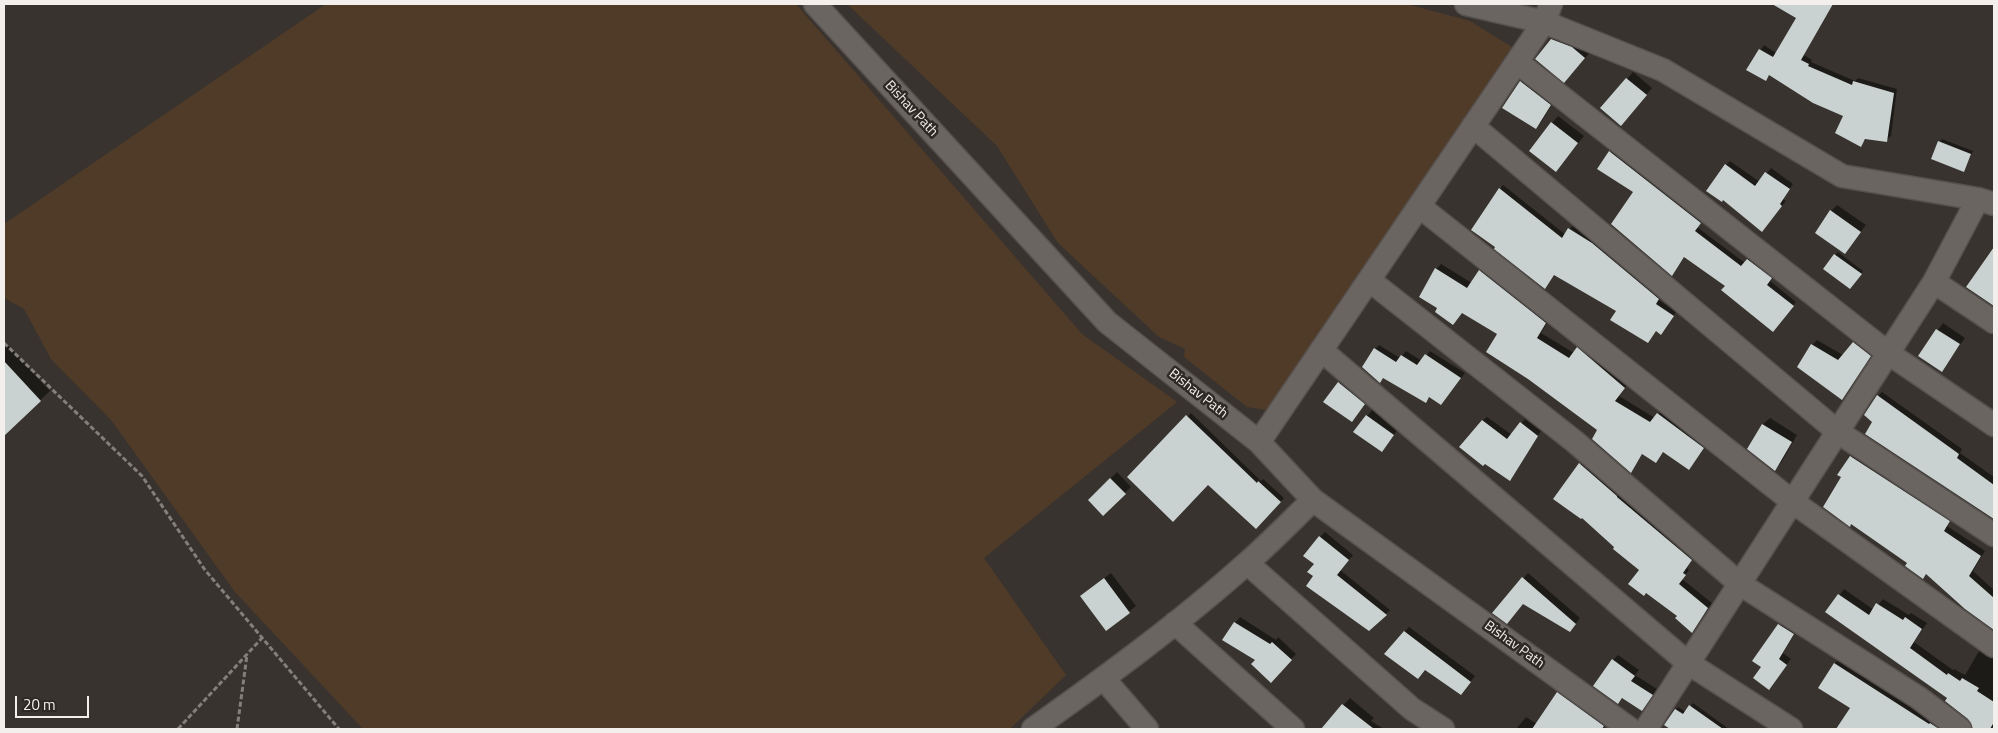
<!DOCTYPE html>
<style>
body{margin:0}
#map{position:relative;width:1998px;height:733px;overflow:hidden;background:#38332e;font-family:"Titillium Web",sans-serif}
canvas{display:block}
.frame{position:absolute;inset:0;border:5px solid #f3efec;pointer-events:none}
.scale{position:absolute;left:15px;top:696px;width:74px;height:22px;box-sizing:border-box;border:2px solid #f3efec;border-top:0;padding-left:6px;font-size:15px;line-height:18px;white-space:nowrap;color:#f3efec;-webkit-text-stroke:4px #2e2925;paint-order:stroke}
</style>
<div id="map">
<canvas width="1998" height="733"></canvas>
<div class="frame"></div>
<div class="scale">20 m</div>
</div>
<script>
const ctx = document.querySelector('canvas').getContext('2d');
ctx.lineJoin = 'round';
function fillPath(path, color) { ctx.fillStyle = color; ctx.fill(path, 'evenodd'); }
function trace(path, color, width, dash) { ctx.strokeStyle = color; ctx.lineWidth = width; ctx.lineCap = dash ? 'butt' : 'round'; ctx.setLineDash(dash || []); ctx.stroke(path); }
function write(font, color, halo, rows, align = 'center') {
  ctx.font = font + ' "Titillium Web",sans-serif'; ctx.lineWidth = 5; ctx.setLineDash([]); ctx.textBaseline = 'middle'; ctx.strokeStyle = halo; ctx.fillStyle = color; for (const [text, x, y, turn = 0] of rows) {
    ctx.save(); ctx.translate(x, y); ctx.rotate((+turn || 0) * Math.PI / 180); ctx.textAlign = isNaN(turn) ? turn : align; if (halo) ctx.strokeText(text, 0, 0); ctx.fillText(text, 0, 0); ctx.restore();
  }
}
fillPath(new Path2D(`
 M326,4H796L1082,334L1177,402L984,558L1066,675L1010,729H363L235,592L111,420L51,359L24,309L4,298V224Z
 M847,4H1407L1470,21L1512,47L1277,406L1267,410L1247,407L1184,357L1185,349L1159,337L1058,243L997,146Z`), '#503b29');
fillPath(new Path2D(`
 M1798,4H1833L1804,55L1812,60L1811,62L1855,81L1858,78L1897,89L1891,136L1886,140L1867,138L1861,145L1845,116L1770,74L1765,80L1748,70L1764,45L1776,53L1798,17L1792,14Z
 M1559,34L1590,52L1571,75L1552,40Z
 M1633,72L1652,88L1627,118V79Z
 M1527,75L1556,98L1542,121L1536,128L1521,82Z
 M1558,116L1584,136L1556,170L1552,123Z
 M1942,139L1973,151L1964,170L1939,142Z
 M1614,148L1704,219L1697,227L1745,263L1751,256L1774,274L1769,280L1796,302L1776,327L1727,286L1685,256L1672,274L1634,192L1599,169Z
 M1730,161L1760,182L1771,168L1793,184L1783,199L1786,201L1766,226L1726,165Z
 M1503,185L1566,235L1572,226L1595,240L1662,295L1659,300L1676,312L1665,330L1661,333L1617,311L1555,274L1497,246L1472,230Z
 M1837,205L1866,225L1845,252L1831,211Z
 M1994,249V300L1991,303L1968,287Z
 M1838,252L1863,271L1853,285L1835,255Z
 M1441,264L1472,283L1485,266L1550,318L1541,333L1574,353L1582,344L1629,382L1619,396L1655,418L1663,409L1708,443L1693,464L1664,451L1656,461L1643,453L1631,471L1599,430L1499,333L1462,312L1439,308L1420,296L1436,269Z
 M1943,323L1965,338L1942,370L1920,355Z
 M1858,338L1875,351L1842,398L1812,345L1817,340L1843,355Z
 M4,341L50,391L4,434Z
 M1379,345L1400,358L1406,351L1422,361L1430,351L1465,373L1441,404L1431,396L1425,401L1375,349Z
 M1345,376L1370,397L1352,420L1325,402Z
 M1882,392L1962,449L1960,453L1994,477V517L1984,511L1874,421L1878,396Z
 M1373,409L1399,428L1381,451L1367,416Z
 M1191,413L1261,481L1263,479L1284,498L1256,528L1208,484L1128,477Z
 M1487,417L1512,435L1525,419L1541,431L1510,479L1482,421Z
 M1770,418L1797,435L1781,463L1775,469L1749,449L1763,424Z
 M1856,452L1953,516L1947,526L1985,551L1973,571L1994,590V629L1965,608L1927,573L1909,562L1839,474Z
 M1584,460L1695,555L1687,568L1689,570L1682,579L1712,603L1692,631L1641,569L1583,516L1555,499Z
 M1117,472L1131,487L1103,514L1089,500Z
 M1325,532L1353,555L1340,570L1390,610L1369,630L1314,576L1320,537Z
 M1111,573L1136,606L1106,630L1088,590Z
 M1528,573L1580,618L1570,631L1524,603L1494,613Z
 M1844,589L1874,610L1883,599L1909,615L1911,613L1927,623L1914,642L1953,670L1954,669L1965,675L1979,651L1984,646L1994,653V726L1991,729H1974L1973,724L1949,698L1827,612Z
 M1240,617L1276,640L1278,637L1296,654L1271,681L1235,623Z
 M1784,620L1798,628L1783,653L1791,659L1769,688L1763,667L1754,661Z
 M1409,627L1475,676L1461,693L1425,669L1404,632Z
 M1618,655L1639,670L1635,675L1657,689L1642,710L1623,698L1618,703L1613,660Z
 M1840,658L1951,729H1841L1839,728L1851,708L1835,663Z
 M1565,686L1610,718L1603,729H1516L1526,717L1537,724L1558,693Z
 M1350,698L1374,718L1371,721L1384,729L1323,728Z
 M1693,703L1729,729H1670L1676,710L1678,707L1686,712Z`), '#0007');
fillPath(new Path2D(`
 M1772,4H1833L1801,60L1809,64L1808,66L1852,85L1853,81L1894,93L1887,142L1865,139L1861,147L1835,133L1843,116L1813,103L1769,75L1766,81L1746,70L1759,49L1773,57L1796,18Z
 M1551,39L1572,47L1585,58L1564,83L1535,59Z
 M1626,78L1647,95L1621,126L1600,108Z
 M1520,81L1551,105L1536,129L1502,108Z
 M1551,122L1578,143L1556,172L1529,151Z
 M1938,141L1971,154L1964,172L1931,159Z
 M1609,151L1701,223L1695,231L1741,266L1747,259L1772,278L1767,285L1794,306L1773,332L1721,290L1725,286L1684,257L1672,276L1611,224L1633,192L1597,169Z
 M1725,164L1755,186L1765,172L1790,189L1780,204L1782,206L1762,232L1723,200L1722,202L1706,191Z
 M1499,188L1562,238L1568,228L1592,243L1659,299L1656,304L1674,316L1661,335L1656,331L1648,343L1610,320L1616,311L1554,275L1545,289L1494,249L1495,247L1471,230Z
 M1830,210L1861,232L1845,254L1815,233Z
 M1994,247V306L1966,287Z
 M1834,254L1862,274L1850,289L1823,269Z
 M1435,268L1467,288L1479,270L1546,323L1537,338L1569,358L1577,347L1625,388L1615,401L1650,422L1657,413L1704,448L1689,470L1663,452L1656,463L1642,454L1631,473L1592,439L1597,430L1528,379L1486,352L1497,334L1462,313L1453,325L1435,312L1437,308L1419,297Z
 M1936,329L1960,344L1942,372L1918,356Z
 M1853,342L1871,356L1842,400L1797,367L1811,344L1838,360Z
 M1374,348L1396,362L1401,355L1417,365L1425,354L1461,378L1441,405L1429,397L1426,403L1383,378L1380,383L1362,367Z
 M4,361L41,401L4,436Z
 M1338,382L1365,404L1352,422L1323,402Z
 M1877,395L1959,454L1957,458L1994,485V519L1865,434L1872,422L1864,415Z
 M1186,415L1257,483L1258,481L1281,502L1256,529L1208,485L1173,522L1127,477Z
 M1366,415L1394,435L1382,452L1353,432Z
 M1482,420L1507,439L1520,422L1538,436L1510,481L1485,464L1483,466L1459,447Z
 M1762,424L1792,442L1775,471L1747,449Z
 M1850,456L1950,521L1944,531L1981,556L1969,576L1994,598V630L1965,609L1926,574L1923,579L1905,566L1907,563L1851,524L1850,527L1823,507L1841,477L1837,475Z
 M1579,463L1617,496V497L1692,560L1683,573L1686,575L1679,584L1708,608L1692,633L1675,618L1677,616L1646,593L1644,596L1628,584L1639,570L1613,549L1614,547L1582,518L1581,519L1553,499Z
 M1110,478L1126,494L1103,516L1088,500Z
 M1319,536L1349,560L1337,575L1387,615L1369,631L1306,586L1313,576L1307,572L1314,564L1303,556Z
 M1522,577L1576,624L1570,632L1523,604L1507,624L1492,613Z
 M1104,578L1130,613L1106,631L1080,596Z
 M1838,594L1869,615L1876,603L1903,620L1905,617L1922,629L1910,648L1947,675L1948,673L1960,681L1962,678L1979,688L1977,691L1994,702V722L1990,729H1973L1968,719L1945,701L1947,698L1825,612Z
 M1234,622L1270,644L1272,642L1292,660L1271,683L1251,664L1255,660L1222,640Z
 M1778,624L1794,634L1779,659L1787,665L1769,690L1753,678L1761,667L1752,661Z
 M1404,631L1471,682L1461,695L1425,670L1418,679L1384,654Z
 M1612,659L1635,676L1631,681L1653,695L1642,711L1622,698L1618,704L1593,686Z
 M1834,663L1929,724L1930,723L1939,729H1836L1850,708L1818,688Z
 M1557,692L1604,726L1602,729H1532Z
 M1342,704L1374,729H1321Z
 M1689,705L1723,729H1670L1664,725L1675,709L1683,714Z`), '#c9d2d0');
const minor = new Path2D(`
 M815,4L1107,322L1259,442L1313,500L1630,729
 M1466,4L1544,22L1663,70L1842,176L1978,199L1994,204
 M1517,62L1888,353L1994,425
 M1473,126L1838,432L1994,535
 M1419,206L1793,502L1994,646
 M1369,280L1574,441L1740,584L1919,698L1960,729
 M1934,282L1994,322
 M1321,350L1688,663L1791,729
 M1259,442L1544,22L1551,4
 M1247,563L1412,709L1443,729
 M1175,623L1293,729
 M1104,679L1147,729
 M1033,729C1106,677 1180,623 1247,563C1270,543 1291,521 1313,500
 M1646,729L1934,282L1978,199`);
trace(minor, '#56514e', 25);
trace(new Path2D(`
 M4,343L142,476L205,570L339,729
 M178,729L262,638
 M237,729L247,655`), '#837f7a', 3, [5, 2.5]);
trace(minor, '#6a6560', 22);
write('14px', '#f3efec', '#2e2925', [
 ["Bishav Path",911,109,47],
 ["Bishav Path",1198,394,38],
 ["Bishav Path",1514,645,36]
]);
</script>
